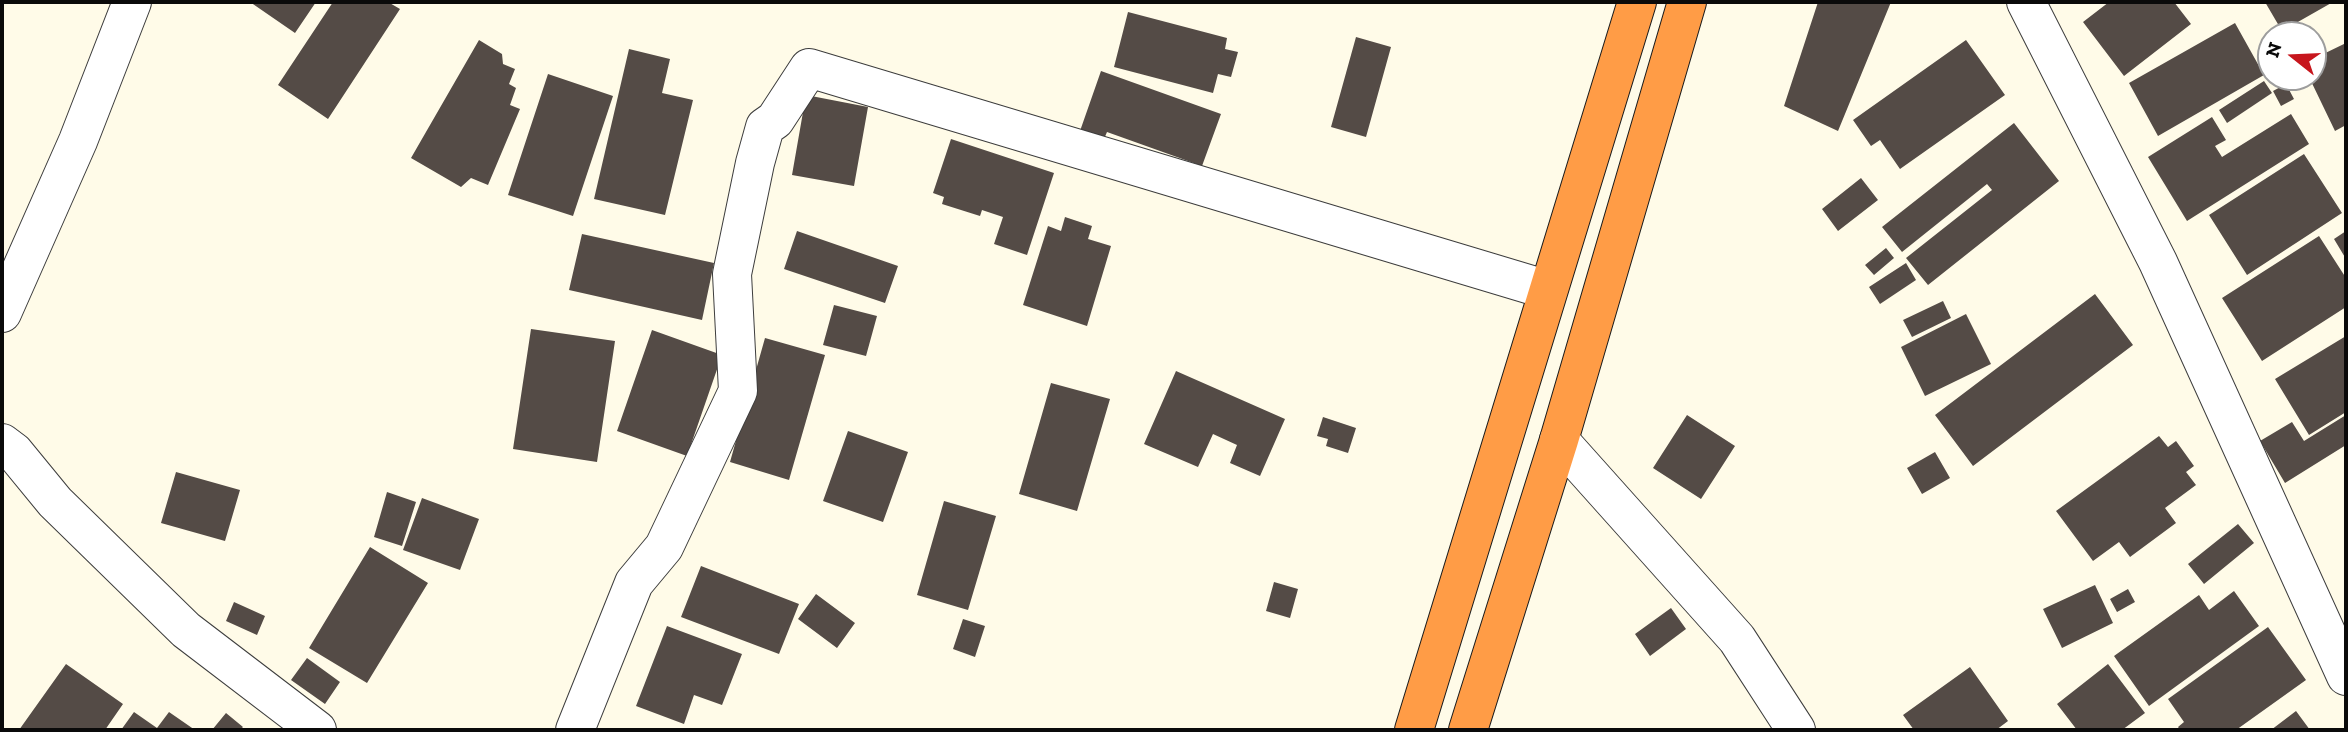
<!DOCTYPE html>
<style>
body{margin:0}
#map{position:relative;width:2348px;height:732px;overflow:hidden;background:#fffbe8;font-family:"Zilla Slab",serif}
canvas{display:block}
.frame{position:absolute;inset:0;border:4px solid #0a0a0a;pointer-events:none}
.north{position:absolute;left:2257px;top:21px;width:70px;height:70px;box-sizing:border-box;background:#fff;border:2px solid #9d9d9d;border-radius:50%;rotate:288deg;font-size:19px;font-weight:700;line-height:28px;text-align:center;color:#0a0a0a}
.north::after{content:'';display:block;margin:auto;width:24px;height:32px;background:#c7161d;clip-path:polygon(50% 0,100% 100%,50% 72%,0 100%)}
</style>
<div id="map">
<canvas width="2348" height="732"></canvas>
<div class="frame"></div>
<div class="north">N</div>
</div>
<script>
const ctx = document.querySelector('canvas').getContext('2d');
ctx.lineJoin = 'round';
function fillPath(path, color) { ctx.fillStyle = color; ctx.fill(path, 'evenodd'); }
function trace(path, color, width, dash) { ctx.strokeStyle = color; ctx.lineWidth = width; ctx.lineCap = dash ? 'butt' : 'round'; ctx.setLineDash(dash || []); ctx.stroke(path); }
fillPath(new Path2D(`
 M250,2H316L295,33Z
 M333,2H388L400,9L328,119L278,85Z
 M1818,2H1891L1838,131L1784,106Z
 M2109,2H2174L2191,24L2124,76L2083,22Z
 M2265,2H2333L2282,31Z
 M1128,12L1227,38L1225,49L1238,52L1231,77L1218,74L1213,93L1114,67Z
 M2235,23L2264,75L2158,136L2129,83Z
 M1356,37L1391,47L1366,137L1331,127Z
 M479,40L502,54L503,64L515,69L509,84L516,88L510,105L520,109L488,185L471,178L461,187L411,158Z
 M1966,40L2005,95L1900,169L1880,140L1871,146L1853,120Z
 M2346,43V125L2335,131L2309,77H2313V59Z
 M629,49L670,59L662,93L693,100L665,215L594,199Z
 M1101,71L1221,114L1202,166L1107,132L1104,139L1080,131Z
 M548,74L613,96L573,216L508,195Z
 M2264,81L2272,93L2227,123L2219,110Z
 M2286,84L2294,99L2281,106L2273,91Z
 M806,95L868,107L854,186L792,175Z
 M2291,114L2309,144L2187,221L2148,157L2212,117L2226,140L2215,146L2222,157Z
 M2014,123L2059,181L1928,285L1906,258L1992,190L1987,184L1902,252L1882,227Z
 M951,139L1054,173L1027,255L994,244L1003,217L982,210L980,216L942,204L944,197L933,193Z
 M2304,154L2342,213L2247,275L2209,215Z
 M1861,178L1878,200L1838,231L1822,209Z
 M1065,217L1092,226L1088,239L1111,246L1087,326L1023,305L1048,226L1061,231Z
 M797,231L898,266L885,303L784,269Z
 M2346,231V259L2334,239Z
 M582,234L714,263L702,320L569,290Z
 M2319,236L2346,278V307L2262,361L2222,298Z
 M1886,248L1894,258L1874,275L1865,265Z
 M1906,263L1916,280L1880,304L1869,287Z
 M2095,294L2133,345L1973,466L1935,415Z
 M1943,301L1951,318L1912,337L1903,320Z
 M834,305L877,316L866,356L823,345Z
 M1966,314L1991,364L1925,396L1901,347Z
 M531,329L615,341L597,462L513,449Z
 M652,330L722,355L687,456L617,431Z
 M2346,336V412L2309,435L2275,379Z
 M765,338L825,355L789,480L730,462Z
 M1176,371L1285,419L1260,476L1230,463L1237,445L1213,434L1198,467L1144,444Z
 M1051,383L1110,399L1077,511L1019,494Z
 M1687,415L1735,446L1701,499L1653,468Z
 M2346,415V445L2285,483L2260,441L2292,422L2304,441Z
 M1323,417L1356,428L1348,453L1326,446L1328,439L1317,436Z
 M848,431L908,452L883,522L823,501Z
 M2159,436L2168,447L2176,441L2194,466L2186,472L2196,485L2165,508L2176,523L2130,557L2119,542L2093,561L2056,511Z
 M1935,452L1950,478L1922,494L1907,468Z
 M176,472L240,490L225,541L161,523Z
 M387,492L416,502L402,546L374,537Z
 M422,498L479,519L460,570L403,550Z
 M944,501L996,516L968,610L917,595Z
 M2238,524L2254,543L2204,584L2188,564Z
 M370,547L428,583L367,683L309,648Z
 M701,566L799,604L779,654L681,617Z
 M1274,582L1298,589L1290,618L1266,611Z
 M2095,585L2113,623L2062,648L2043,609Z
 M2128,589L2135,602L2117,612L2110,599Z
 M2234,591L2259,626L2149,706L2114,656L2199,595L2209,610Z
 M816,594L855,623L837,648L798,619Z
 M234,602L265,616L257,635L226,621Z
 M1671,608L1686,629L1650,656L1635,634Z
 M963,619L985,626L975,657L953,649Z
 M667,626L742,654L722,705L694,695L684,724L636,706Z
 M2268,627L2306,680L2236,730H2180L2178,727L2184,722L2168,699Z
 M307,658L340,682L325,704L291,680Z
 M66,664L123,704L105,730H19Z
 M2108,664L2145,713L2122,730H2077L2057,704Z
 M1970,667L2008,721L1996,730H1914L1903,715Z
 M2296,711L2310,730H2271Z
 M134,712L157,728L169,712L195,730H121Z
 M226,713L243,727L240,730H212Z`), '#544b46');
const minor = new Path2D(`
 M2026,2L2158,262L2346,676
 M2,313L78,141L132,2
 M1559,440L1737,639L1796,730
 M2,443L14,452L55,502L186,630L317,730
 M575,730L634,583L664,547L738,391L732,274L755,163L765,127L775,120L809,68L1548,290`);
const highway = new Path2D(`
 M1414,730L1637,2
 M1468,730L1559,440L1687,2`);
trace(minor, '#3d3d3d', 40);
trace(highway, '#1b1b1b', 40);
trace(minor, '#fff', 38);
trace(highway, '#ff9c46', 38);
</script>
